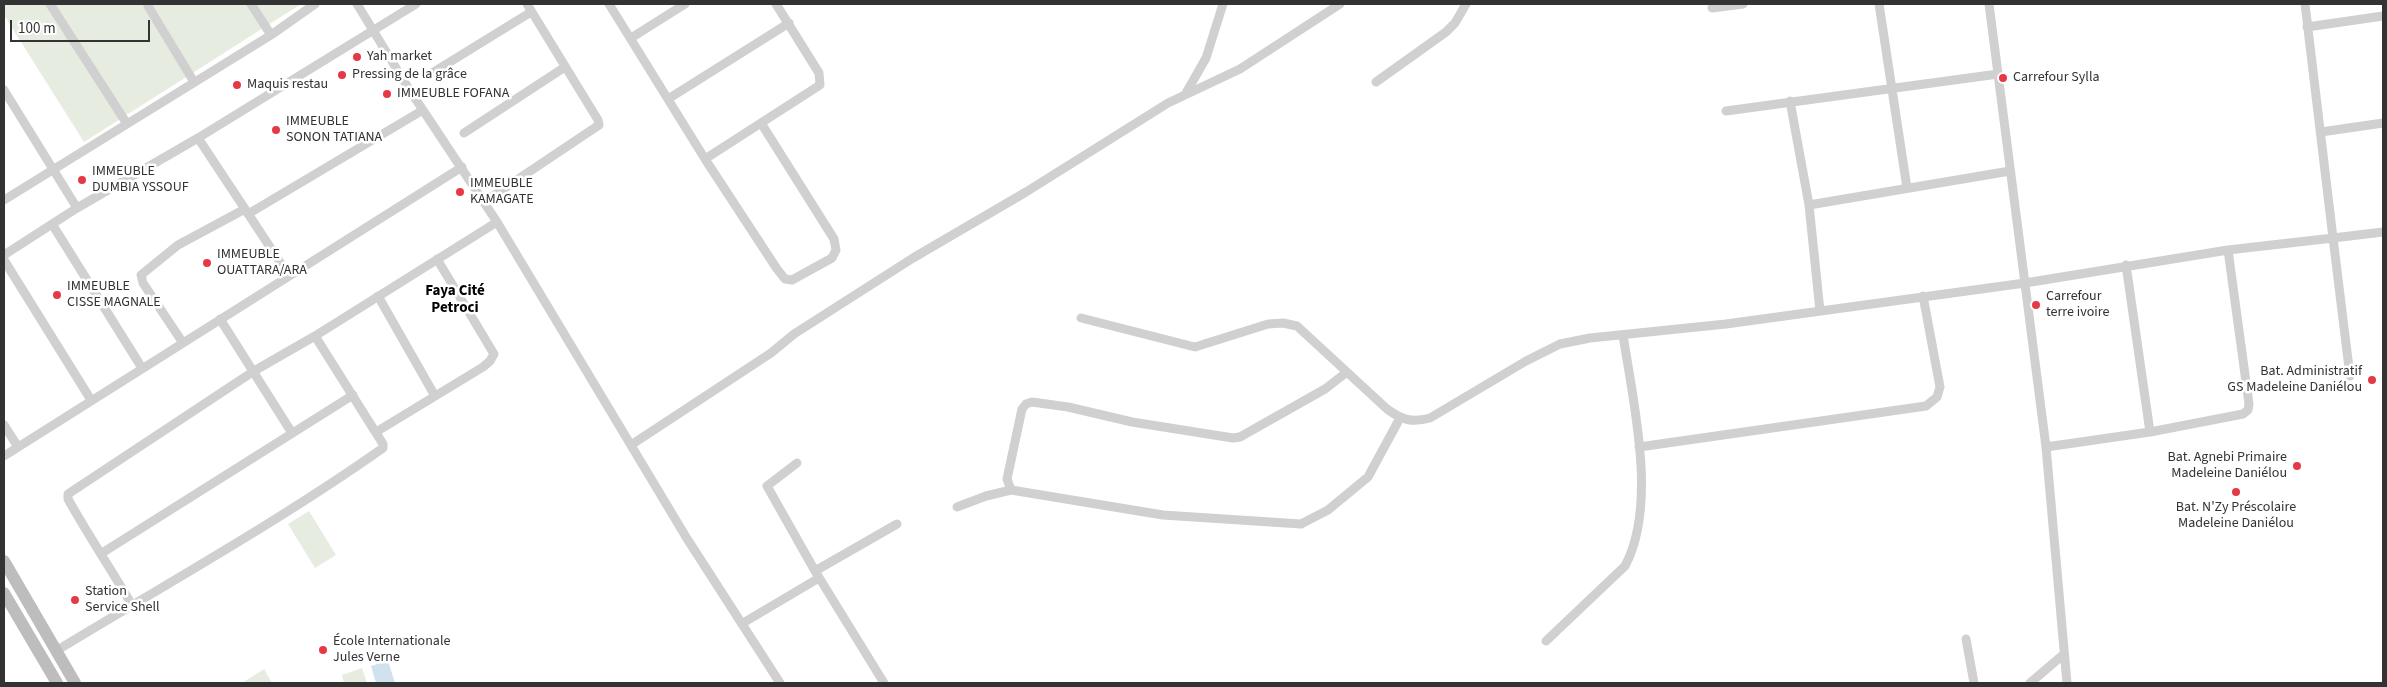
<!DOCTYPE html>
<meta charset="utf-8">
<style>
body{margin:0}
#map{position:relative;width:2387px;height:687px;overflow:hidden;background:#fff;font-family:"Source Sans 3",sans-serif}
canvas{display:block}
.frame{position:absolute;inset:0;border:5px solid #333;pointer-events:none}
.scale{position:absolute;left:10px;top:20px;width:140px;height:22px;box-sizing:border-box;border:2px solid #333;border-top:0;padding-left:6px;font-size:15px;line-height:18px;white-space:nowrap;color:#333;-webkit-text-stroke:4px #fff;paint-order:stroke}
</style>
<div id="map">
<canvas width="2387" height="687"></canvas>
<div class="frame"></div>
<div class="scale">100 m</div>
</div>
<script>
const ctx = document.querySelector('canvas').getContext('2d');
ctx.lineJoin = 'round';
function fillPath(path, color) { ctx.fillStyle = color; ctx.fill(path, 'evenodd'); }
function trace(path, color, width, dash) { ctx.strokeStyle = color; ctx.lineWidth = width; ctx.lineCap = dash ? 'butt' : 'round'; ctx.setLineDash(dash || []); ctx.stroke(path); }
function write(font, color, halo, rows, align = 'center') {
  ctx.font = font + ' "Source Sans 3",sans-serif'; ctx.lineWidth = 5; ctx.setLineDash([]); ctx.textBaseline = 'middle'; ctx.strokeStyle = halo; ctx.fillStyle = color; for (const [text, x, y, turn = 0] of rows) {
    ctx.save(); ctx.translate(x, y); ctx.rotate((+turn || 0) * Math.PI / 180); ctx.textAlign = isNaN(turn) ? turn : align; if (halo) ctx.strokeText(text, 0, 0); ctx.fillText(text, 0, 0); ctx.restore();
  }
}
fillPath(new Path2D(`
 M4,4H301L84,142L4,15Z
 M309,511L336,555L315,568L288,524Z
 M362,668L367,683H344L342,675Z
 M264,669L272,683H242Z`), '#e6ecdf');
fillPath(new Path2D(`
 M388,661L395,683H376L371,666Z`), '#cfe2ee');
trace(new Path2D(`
 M50,4L127,124
 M357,4L407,86L497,222L686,537L780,683
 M609,4L705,159L777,269L785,279L792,280L832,258L836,250L834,239L761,123
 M1879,4L1907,188
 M1989,4L2046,447L2067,683
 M2305,4L2333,238L2383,232
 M148,6L194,82
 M1712,8L1743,4
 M2307,27L2383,16
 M271,35L315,4
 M631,38L685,4
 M432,73L531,12
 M1376,82L1446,32L1455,23L1466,4
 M4,90L77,208
 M1186,93L1206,58L1223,4
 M668,99L789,23
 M1790,101L1809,205L1820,311
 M1726,111L1998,74
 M2321,132L2383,123
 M464,133L565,67
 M705,159L820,85L819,73L776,4
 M4,200L271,35L251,4
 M484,202L599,125L598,120L527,4
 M1809,205L2010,171
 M245,209L289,276
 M248,214L423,110
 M52,224L142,368
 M4,255L77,208L198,138L416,4
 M4,260L91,400
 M2126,265L2150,432
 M378,296L435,396
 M1081,318L1195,347L1268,324L1283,323L1297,326L1387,409C1402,420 1412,423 1430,418L1526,361L1560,344L1590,338L1726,324L2025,283L2228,250L2333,238L2350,376
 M220,319L292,433
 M183,343L143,283L141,275L178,245L245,209L198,138
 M4,425L18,447
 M376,432L483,367L490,361L494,354L437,259
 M631,445L771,353L794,334L913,258L1026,192L1168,103L1240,69L1340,4
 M1639,447L1926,406L1937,397L1940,387L1923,296
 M2046,447L2150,432L2243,414L2248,410L2249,404L2228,250
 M4,456L462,167
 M797,463L767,486L815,571L884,683
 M1011,490L1007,479L1022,409L1026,404L1032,402L1068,407L1132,422L1233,438L1240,437L1325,389L1347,372
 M957,507L986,496L1011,490L1163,515L1301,524L1328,510L1368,477L1400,418
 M102,553L353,395
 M815,571L897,524
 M132,605C111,569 88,535 68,499V494L254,371L315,336L497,222
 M743,623L819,578
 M1966,639L1974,683
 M1546,641L1625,566C1658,505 1633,401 1623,335
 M56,651C166,584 278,522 383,448V444L315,336
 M2030,683L2064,654`), '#d0d0d0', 9);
trace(new Path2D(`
 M4,561L75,683
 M4,593L57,683`), '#bdbdbd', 12);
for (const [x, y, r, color] of [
 [357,57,5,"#e63946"],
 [342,75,5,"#e63946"],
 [2003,78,5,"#e63946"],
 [237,85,5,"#e63946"],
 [387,94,5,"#e63946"],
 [276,130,5,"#e63946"],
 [82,180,5,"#e63946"],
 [460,192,5,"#e63946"],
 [207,263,5,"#e63946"],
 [57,295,5,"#e63946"],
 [2036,305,5,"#e63946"],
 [2372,380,5,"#e63946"],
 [2297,466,5,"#e63946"],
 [2236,492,5,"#e63946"],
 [75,600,5,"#e63946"],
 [323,650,5,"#e63946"]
]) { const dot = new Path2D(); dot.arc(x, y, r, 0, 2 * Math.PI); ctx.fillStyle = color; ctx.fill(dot); trace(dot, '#fff', 2); }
write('14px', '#333', '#fff', [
 ["Yah market",367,57],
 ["Pressing de la grâce",352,75],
 ["Carrefour Sylla",2013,78],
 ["Maquis restau",247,85],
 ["IMMEUBLE FOFANA",397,94],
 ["IMMEUBLE",286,122],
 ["SONON TATIANA",286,138],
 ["IMMEUBLE",92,172],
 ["DUMBIA YSSOUF",92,188],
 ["IMMEUBLE",470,184],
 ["KAMAGATE",470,200],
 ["IMMEUBLE",217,255],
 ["OUATTARA/ARA",217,271],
 ["IMMEUBLE",67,287],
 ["CISSE MAGNALE",67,303],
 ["Carrefour",2046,297],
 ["terre ivoire",2046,313],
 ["Bat. Administratif",2362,372,"right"],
 ["GS Madeleine Daniélou",2362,388,"right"],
 ["Bat. Agnebi Primaire",2287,458,"right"],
 ["Madeleine Daniélou",2287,474,"right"],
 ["Bat. N'Zy Préscolaire",2236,508,"center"],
 ["Madeleine Daniélou",2236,524,"center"],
 ["Station",85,592],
 ["Service Shell",85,608],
 ["École Internationale",333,642],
 ["Jules Verne",333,658]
], 'left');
write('bold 15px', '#000', '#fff', [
 ["Faya Cité",455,292],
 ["Petroci",455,309]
]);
</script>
